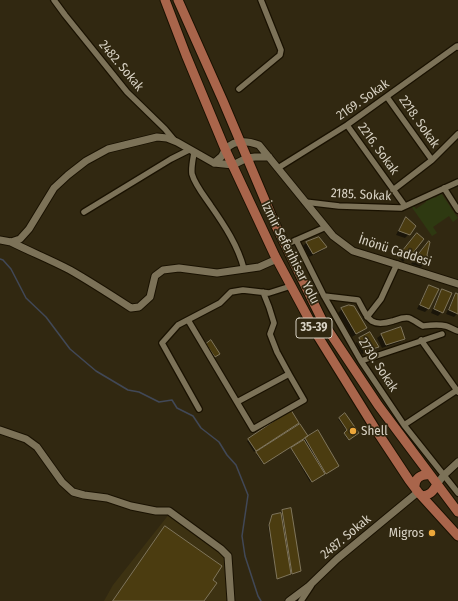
<!DOCTYPE html>
<meta charset="utf-8">
<style>
body{margin:0}
canvas{display:block;background:#312811}
</style>
<canvas width="458" height="601"></canvas>
<script>
const ctx = document.querySelector('canvas').getContext('2d');
ctx.lineJoin = 'round';
function fillPath(path, color) { ctx.fillStyle = color; ctx.fill(path, 'evenodd'); }
function trace(path, color, width, dash) { ctx.strokeStyle = color; ctx.lineWidth = width; ctx.lineCap = dash ? 'butt' : 'round'; ctx.setLineDash(dash || []); ctx.stroke(path); }
function write(font, color, halo, rows, align = 'center') {
  ctx.font = font + ' "Fira Sans Condensed",sans-serif'; ctx.lineWidth = 3.5; ctx.setLineDash([]); ctx.textBaseline = 'middle'; ctx.strokeStyle = halo; ctx.fillStyle = color; for (const [text, x, y, turn = 0] of rows) {
    ctx.save(); ctx.translate(x, y); ctx.rotate((+turn || 0) * Math.PI / 180); ctx.textAlign = isNaN(turn) ? turn : align; if (halo) ctx.strokeText(text, 0, 0); ctx.fillText(text, 0, 0); ctx.restore();
  }
}
fillPath(new Path2D(`
 M170,513L224,550L228,561L230,601H104L113,585Z`), '#3d3212');
fillPath(new Path2D(`
 M432,193L435,198L441,193L458,218L453,222L449,216L433,227L437,233L432,236L411,206L413,205L416,209L426,202L424,198Z`), '#2e3911');
fillPath(new Path2D(`
 M406,218L409,234L405,238L396,235L403,221Z
 M414,238L423,239L403,262L398,257Z
 M307,242L326,247L322,251L309,257L303,246Z
 M425,246V263L421,267L411,264Z
 M430,286L437,290L428,309L425,312L417,309L426,290Z
 M443,290L442,312L438,316L431,313L439,294Z
 M457,294L458,295V313L454,317L446,314L453,298Z
 M342,309L365,328L362,331L352,337L338,313Z
 M400,328L404,338L400,342L382,348L377,338L381,335Z
 M369,334L377,347L374,351L362,354L356,343L359,339Z
 M210,342L219,354L214,357L205,345Z
 M291,412L297,423L254,452L247,441Z
 M344,415L358,433L348,440L344,434L347,431L338,419Z
 M299,425L308,438L337,467L325,474L324,473L310,482L291,449L305,440L303,438L263,464L256,454Z
 M282,511L300,571L291,574V573L289,575L277,579L268,526L271,517L272,516L282,514L281,512Z`), '#0007');
trace(new Path2D(`
 M0,259L3,260L11,269L26,298L46,317L70,349L96,371L128,390L139,392L159,402L172,400L177,408L193,416L201,428L219,442L227,455L236,465L248,495L242,536L245,556L258,596L261,601`), '#414857', 1.5);
const building = new Path2D(`
 M406,217L416,226L410,235L399,231Z
 M417,233L424,239L408,259L401,253Z
 M319,237L327,247L313,254L306,242Z
 M429,241L430,242L427,255L428,257L425,264L414,260Z
 M429,285L439,289L429,309L420,305Z
 M442,289L452,293L443,313L434,309Z
 M456,293L458,294V314L449,310Z
 M349,305L354,306L367,328L356,334L341,308Z
 M401,327L405,339L386,345L381,334Z
 M370,332L379,347L366,351L359,338Z
 M211,340L220,354L215,357L206,344Z
 M291,410L299,423L256,451L248,439Z
 M345,413L359,433L349,440L344,433L347,430L339,418Z
 M300,424L308,436L264,464L256,452Z
 M318,430L339,466L326,474L305,438Z
 M304,440L325,474L312,482L291,448Z
 M291,508L301,571L292,574L282,510Z
 M281,513L291,574L277,579L269,525L272,515Z
 M165,526L222,566L213,580L217,583L204,601H113Z`);
fillPath(building, '#4b3c10');
trace(building, '#7f755b', 1);
const minor = new Path2D(`
 M54,0L65,15L127,92L165,129L175,141
 M239,89L280,55L281,50L261,0
 M387,97L432,160
 M347,125L405,206
 M194,153C193,159 191,168 192,174C195,185 205,197 211,206C225,226 238,246 244,269
 M278,168L347,125L457,46L458,47
 M444,188L458,210
 M393,190L432,160L458,134
 M305,202L339,206L401,208L458,182
 M84,212L171,159L189,150
 M296,240L324,296L361,361L404,425L458,493
 M285,245L326,227
 M263,292L269,307L274,323L270,334L277,352L289,374
 M324,296L358,300C368,319 370,328 393,321C399,319 403,317 409,318C414,320 419,324 423,326C431,325 438,324 446,326C450,327 454,330 458,331
 M367,317L381,299L397,264
 M188,320L253,429L304,400L289,374L237,402
 M421,340L458,392
 M361,361L442,334
 M199,409L162,343L178,325L220,303L231,292L243,290L269,293L291,286
 M404,425L457,390
 M301,601L311,586`);
const tertiary = new Path2D(`
 M214,163C216,161 219,159 221,157C223,155 224,151 226,149C235,139 248,141 259,145L333,236L353,251L379,259L458,284
 M0,240L11,242L20,239L29,229L54,188L68,175L86,161L108,149L157,137L167,138L177,142L214,163L233,165L247,158L255,157H269
 M11,242C31,252 51,260 70,270C91,282 111,295 131,308L139,307L150,297L155,276L163,270L179,268L217,273L259,267L277,259
 M0,430L26,439L37,447L62,482L73,492L84,495L107,498L131,506L156,511H169L221,549L228,556L231,601
 M437,484L444,475L458,462
 M289,601L309,586L337,559L418,492`);
const primary = new Path2D(`
 M165,0L186,55L225,149L275,256L319,338L376,430L409,480L418,492L458,536
 M178,0L223,101L275,224L324,324L378,405L458,512
 M415,488C414,478 421,474 430,475
 M422,496C430,495 433,492 437,484`);
trace(minor, '#191100', 8);
trace(tertiary, '#191100', 9);
trace(primary, '#191100', 11);
trace(minor, '#7c7258', 5.5);
trace(tertiary, '#7c7258', 7);
trace(primary, '#a9654b', 9);
for (const [x, y, r, color] of [
 [353,431,4,"#eda83b"],
 [432,533,4,"#eda83b"]
]) { const dot = new Path2D(); dot.arc(x, y, r, 0, 2 * Math.PI); ctx.fillStyle = color; ctx.fill(dot); trace(dot, '#312811', 1.5); }
for (const [x, y, w] of [
 [314,328,36]
]) { const box = new Path2D(); box.roundRect(x - w / 2, y - 10, w, 20, 3); ctx.fillStyle = '#312811'; ctx.fill(box); trace(box, '#d8d2c4', 1); }
write('bold 12px', '#d8d2c4', null, [
 ["35-39",314,328]
]);
write('13px', '#d8d2c4', '#312811', [
 ["2482. Sokak",121,66,50],
 ["2169. Sokak",363,100,-35],
 ["2218. Sokak",419,122,55],
 ["2216. Sokak",378,149,54],
 ["2185. Sokak",361,195,3],
 ["İnönü Caddesi",395,251,18],
 ["İzmir Seferihisar Yolu",290,253,63],
 ["2730. Sokak",378,365,57],
 ["2487. Sokak",346,537,-40]
]);
write('13px', '#d8d2c4', '#312811', [
 ["Shell",361,431],
 ["Migros",424,533,"right"]
], 'left');
</script>
